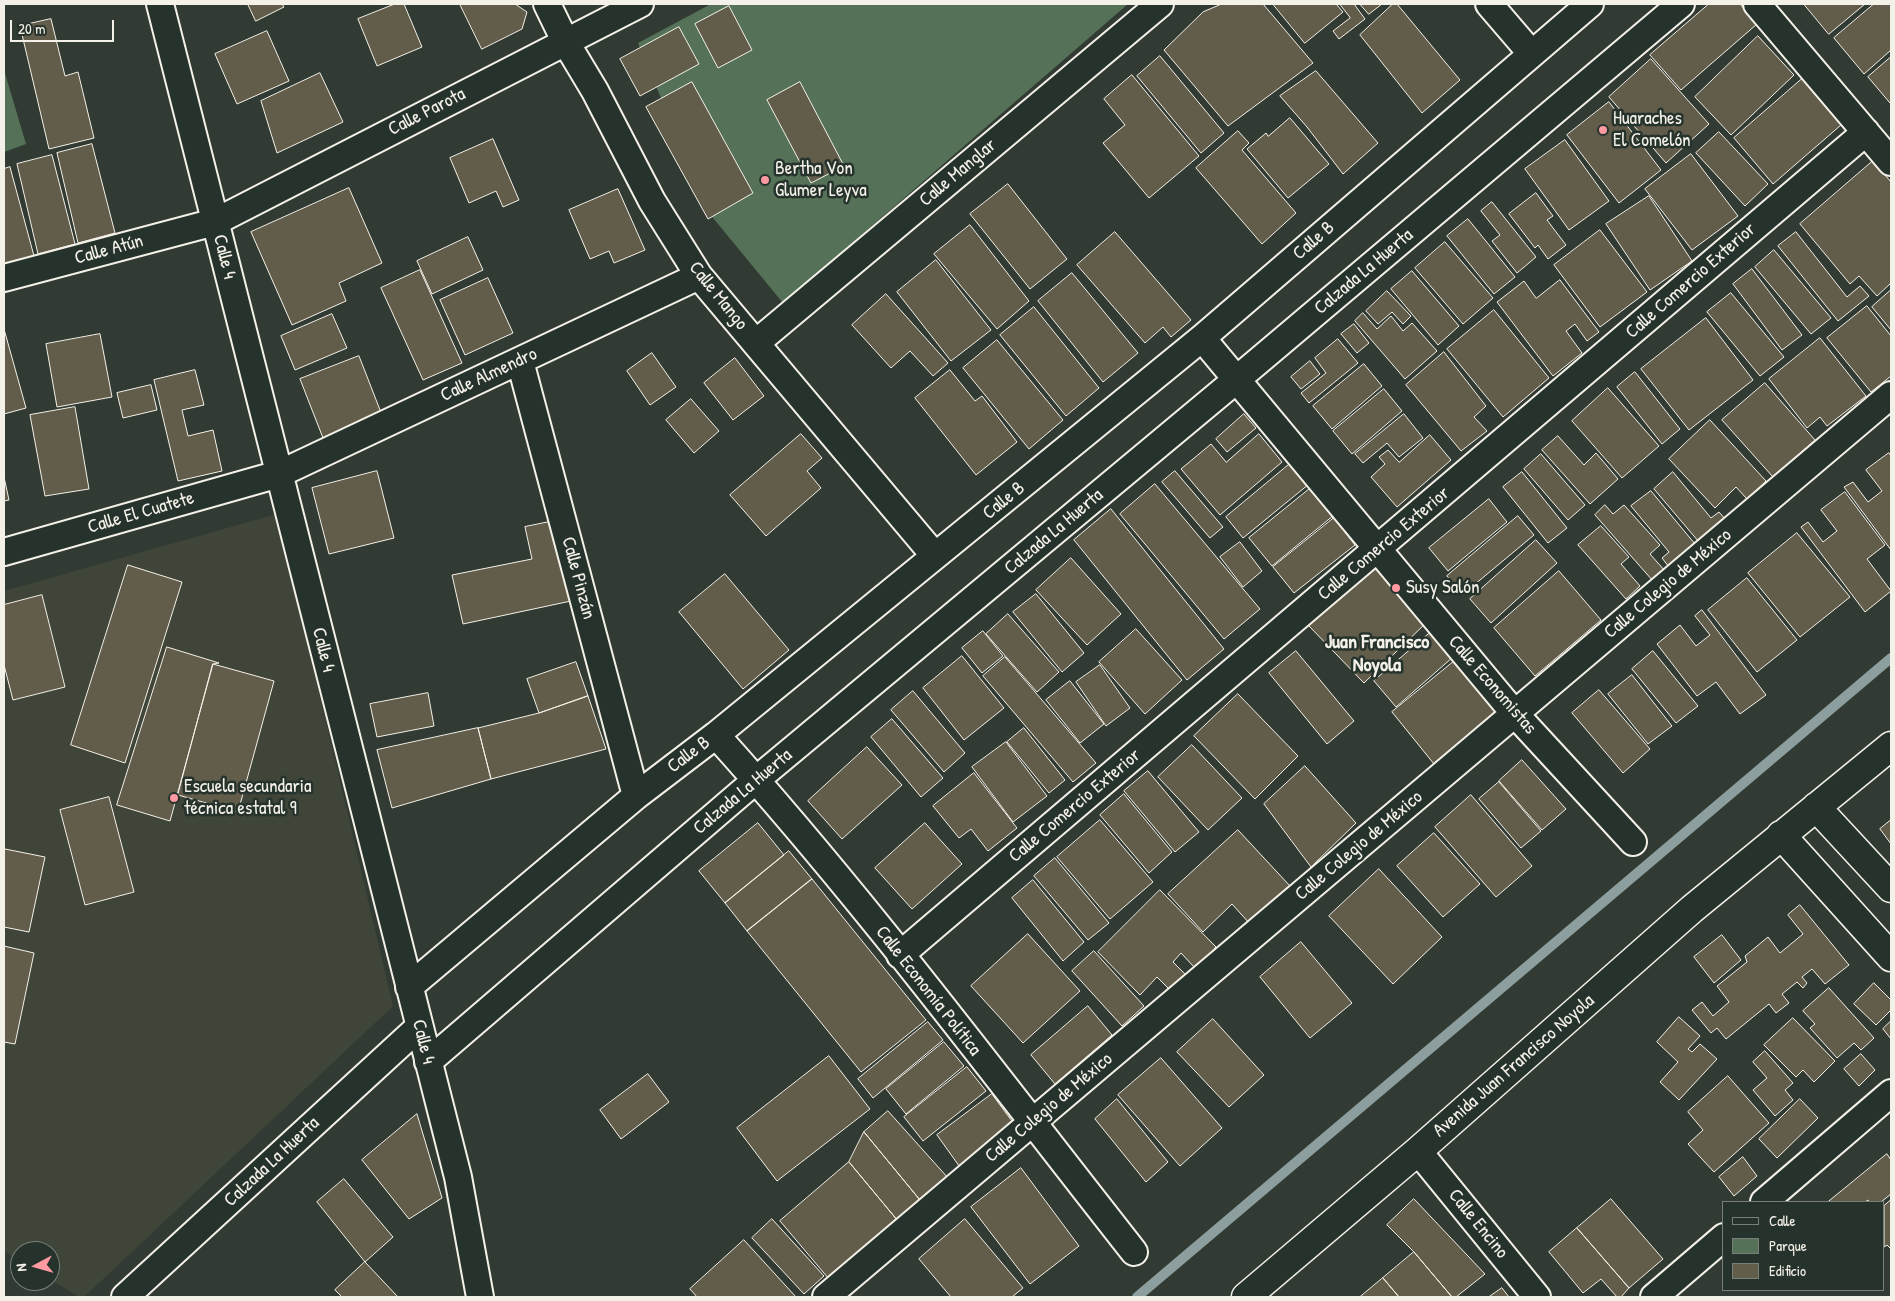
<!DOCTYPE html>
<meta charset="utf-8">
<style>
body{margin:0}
#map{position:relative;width:1895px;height:1301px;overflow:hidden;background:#323b33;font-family:"Patrick Hand",sans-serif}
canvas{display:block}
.frame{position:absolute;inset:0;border:5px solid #f4f1e8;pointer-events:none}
.legend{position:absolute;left:1722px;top:1201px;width:162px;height:90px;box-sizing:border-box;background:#26332d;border:1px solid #787f78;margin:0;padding:6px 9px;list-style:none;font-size:15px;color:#f4f1e8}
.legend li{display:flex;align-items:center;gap:10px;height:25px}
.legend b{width:25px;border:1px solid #787f78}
.north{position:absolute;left:10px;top:1241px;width:50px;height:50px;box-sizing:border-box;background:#26332d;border:1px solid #787f78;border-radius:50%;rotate:264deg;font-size:14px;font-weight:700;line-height:20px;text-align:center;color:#f4f1e8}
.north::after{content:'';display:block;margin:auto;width:18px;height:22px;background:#ff9aa2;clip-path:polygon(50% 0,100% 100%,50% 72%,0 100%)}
.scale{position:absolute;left:10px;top:20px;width:104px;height:22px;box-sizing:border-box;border:2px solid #f4f1e8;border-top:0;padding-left:6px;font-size:15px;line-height:18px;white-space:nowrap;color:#f4f1e8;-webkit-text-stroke:4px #26332d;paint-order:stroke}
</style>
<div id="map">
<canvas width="1895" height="1301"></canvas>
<div class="frame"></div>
<ul class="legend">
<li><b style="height:6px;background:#26332d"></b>Calle</li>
<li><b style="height:14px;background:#557259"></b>Parque</li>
<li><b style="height:14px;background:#625c4b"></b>Edificio</li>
</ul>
<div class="north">N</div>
<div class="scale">20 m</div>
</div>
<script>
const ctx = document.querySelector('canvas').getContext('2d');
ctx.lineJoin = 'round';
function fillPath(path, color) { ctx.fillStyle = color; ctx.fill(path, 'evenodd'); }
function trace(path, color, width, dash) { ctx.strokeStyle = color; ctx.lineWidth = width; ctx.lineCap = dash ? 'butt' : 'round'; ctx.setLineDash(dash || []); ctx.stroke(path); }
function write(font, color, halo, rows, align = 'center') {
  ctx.font = font + ' "Patrick Hand",sans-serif'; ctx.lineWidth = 5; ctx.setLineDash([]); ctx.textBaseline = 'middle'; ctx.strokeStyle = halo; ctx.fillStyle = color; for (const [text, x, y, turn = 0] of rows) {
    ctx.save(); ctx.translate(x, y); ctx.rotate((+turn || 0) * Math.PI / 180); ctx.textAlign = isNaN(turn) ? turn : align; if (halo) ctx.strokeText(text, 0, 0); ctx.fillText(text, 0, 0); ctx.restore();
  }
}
fillPath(new Path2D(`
 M277,514L393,1006L84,1297H79L50,1279V1251H20V1261L4,1251V591Z`), '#40453a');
fillPath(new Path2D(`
 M711,4H1128L783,303L709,213L638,43Z
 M4,70L26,144L4,152Z`), '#557259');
trace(new Path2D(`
 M1137,1297L1891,658`), '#8c9f9e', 10);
const building = new Path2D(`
 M248,4H282L284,7L256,21Z
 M395,4H404L422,47L377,66L358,19Z
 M460,4H515L527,12L522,29L482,49Z
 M1222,4H1263L1313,63L1228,126L1164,50L1203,12Z
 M1273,4H1336L1343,12L1305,43Z
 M1340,4H1354L1365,19L1339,39L1333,31L1350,18Z
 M1360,4H1382L1369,14Z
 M1393,4H1397L1460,80L1422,113L1360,35Z
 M1709,4H1740L1757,24L1681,90L1650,55Z
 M1804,4H1865L1829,34Z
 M1874,4H1891V50L1864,74L1834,38Z
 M729,6L752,50L718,68L695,24Z
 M51,19L65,76L78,72L94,138L49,149L20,26Z
 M679,27L699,64L640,96L620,59Z
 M267,31L289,81L237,104L215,54Z
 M1758,36L1794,75L1731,135L1695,97Z
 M1160,56L1224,133L1201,153L1137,76Z
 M1891,57V102L1890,103L1868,77Z
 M1651,59L1709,124L1666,163L1609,97Z
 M1316,71L1378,143L1343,174L1307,127L1280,96Z
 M320,73L343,122L277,153L261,101Z
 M1132,75L1199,156L1149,198L1103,143L1125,125L1104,99Z
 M1802,79L1841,125L1773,184L1734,138Z
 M692,82L753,193L708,219L646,107Z
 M800,82L844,166L811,183L767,100Z
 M1609,102L1661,170L1619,203L1567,135Z
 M1290,118L1329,164L1288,198L1247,149L1266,133L1268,136Z
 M1238,131L1249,143L1242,150L1296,213L1262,244L1196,168Z
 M1719,132L1768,184L1745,206L1696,153Z
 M493,139L519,200L503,207L496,191L469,203L450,158Z
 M1565,140L1609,201L1569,230L1525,169Z
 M92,144L115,233L78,243L57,153Z
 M1691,154L1738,216L1692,250L1645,189Z
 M52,155L75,244L38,254L17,164Z
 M1873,161L1891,182V283L1877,296L1859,276L1850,284L1800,224Z
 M10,167L34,256L4,264V169Z
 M1008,184L1067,259L1030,289L970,214Z
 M349,188L382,263L339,283L346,301L292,325L251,232Z
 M618,189L645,250L614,263L609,251L590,259L569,210Z
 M1536,193L1553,216L1547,220L1566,245L1548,259L1538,245L1535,248L1509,214Z
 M1649,196L1692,261L1650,290L1606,224Z
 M1492,202L1536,257L1517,273L1492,241L1500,235L1481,211Z
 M1468,219L1515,277L1494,294L1447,236Z
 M970,225L1029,301L997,329L934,254Z
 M1600,230L1647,292L1600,327L1554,265Z
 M1115,232L1191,320L1171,337L1163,327L1145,343L1077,265Z
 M1796,232L1847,297L1860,286L1869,296L1838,321L1778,246Z
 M468,237L483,270L432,294L417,261Z
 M1445,242L1493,298L1463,324L1415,268Z
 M1774,250L1831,318L1811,334L1755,267Z
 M936,260L991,330L951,361L897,292Z
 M1752,269L1802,335L1782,350L1733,284Z
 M420,270L462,363L423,380L381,288Z
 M1412,271L1459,326L1438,345L1391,289Z
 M1072,273L1138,353L1103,382L1038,301Z
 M488,278L513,333L465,355L440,300Z
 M1560,280L1599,332L1587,341L1575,324L1566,331L1582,353L1553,376L1497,302L1524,281L1536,298Z
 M1891,290V330L1872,307Z
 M1387,291L1411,316L1403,324L1392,312L1378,324L1366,311Z
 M1731,293L1784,357L1760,376L1707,312Z
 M886,294L948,363L933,376L910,351L891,368L852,325Z
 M1867,306L1891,336V376L1871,392L1827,338Z
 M1034,307L1099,388L1066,416L1000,335Z
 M1494,310L1549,378L1503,417L1447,349Z
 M1363,313L1377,329L1391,316L1403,331L1412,323L1437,351L1405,379L1355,321Z
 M332,314L347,348L295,370L281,336Z
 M1706,318L1753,380L1689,430L1641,369Z
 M1354,324L1369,343L1357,353L1341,334Z
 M4,329L26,408L4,414Z
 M100,334L112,397L57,407L46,344Z
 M1820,338L1866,396L1827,426L1820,417L1807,428L1769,379Z
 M1338,339L1358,363L1309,403L1301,393L1326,373L1315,358Z
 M997,340L1063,420L1029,449L963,368Z
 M1444,352L1486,406L1474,417L1487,431L1461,451L1406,385Z
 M652,353L676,387L650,405L627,371Z
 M359,356L382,415L323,438L300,379Z
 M735,358L764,396L733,420L704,383Z
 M1310,361L1320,374L1301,389L1291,377Z
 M1364,364L1382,386L1332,429L1313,406Z
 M195,370L204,405L182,410L188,436L213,430L222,471L178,481L154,380Z
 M950,370L975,401L982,396L1017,442L976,475L915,398Z
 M1635,372L1680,429L1662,444L1617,387Z
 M1765,383L1815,440L1773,477L1722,420Z
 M151,385L157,410L123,418L117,393Z
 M1608,388L1659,446L1622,478L1572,421Z
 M1384,389L1402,411L1352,454L1333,431Z
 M691,399L719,431L694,453L666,420Z
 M75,407L89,489L45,496L30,415Z
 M1244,414L1256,428L1227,452L1216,439Z
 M1404,414L1423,438L1399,457L1387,443L1363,463L1355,454Z
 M1710,420L1766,481L1747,499L1736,487L1715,508L1669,459Z
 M801,434L822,458L807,471L821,488L766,536L730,495Z
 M1259,434L1282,462L1220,515L1181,469L1211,444L1226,462Z
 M1430,435L1451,460L1397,507L1371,477L1385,464L1379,457L1388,450L1399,462Z
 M1558,436L1584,465L1596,453L1618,479L1590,504L1542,450Z
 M1889,453L1891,456V550L1844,487L1853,482L1868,502L1882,491L1866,470Z
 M1541,454L1585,505L1568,520L1524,469Z
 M1291,463L1309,484L1243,538L1226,517Z
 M377,471L394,538L329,554L312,488Z
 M1175,471L1223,527L1210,538L1162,482Z
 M1522,472L1567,528L1548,543L1503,487Z
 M1673,472L1711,518L1719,512L1726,520L1699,542L1654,489Z
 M4,477L9,500L4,501Z
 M1155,484L1260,609L1224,639L1120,514Z
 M1312,487L1334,515L1272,566L1249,538Z
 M1651,491L1695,544L1669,567L1662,558L1669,552L1631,506Z
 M1845,492L1885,545L1867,559L1891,591L1865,612L1801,527L1808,522L1823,542L1837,531L1821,510Z
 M1489,499L1507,522L1448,571L1429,548Z
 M1605,505L1613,514L1624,505L1660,545L1650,554L1665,571L1653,581L1595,515Z
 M1111,509L1224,649L1187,680L1074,540Z
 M1518,516L1534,535L1462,595L1447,576Z
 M1334,518L1355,545L1294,593L1273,567Z
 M554,521L571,601L463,624L452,575L532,559L525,527Z
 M1601,526L1629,557L1621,564L1640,586L1626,599L1578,545Z
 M1797,533L1850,597L1800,637L1748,573Z
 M1536,540L1557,563L1491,623L1470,599Z
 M1240,542L1262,571L1243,587L1220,557Z
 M1071,558L1121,614L1087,645L1036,590Z
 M1374,564L1428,621L1364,683L1309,626Z
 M128,565L182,582L125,763L71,745Z
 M1559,571L1601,620L1535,676L1494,628Z
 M725,574L789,650L743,689L679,612Z
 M1747,578L1797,640L1757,672L1708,610Z
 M1036,594L1084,653L1062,672L1013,612Z
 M42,595L65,687L13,700L4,665V605Z
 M1702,610L1766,695L1740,714L1716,682L1697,696L1657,644L1680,625L1696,646L1710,635L1695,616Z
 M1008,614L1059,672L1037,692L986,634Z
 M1136,629L1182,680L1145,714L1099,662Z
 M983,631L1003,656L982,673L962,648Z
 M1431,632L1453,657L1396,707L1374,681Z
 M167,647L219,663L213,664L170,821L117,805Z
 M1296,651L1354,721L1327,744L1269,673Z
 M1653,651L1698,706L1676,723L1632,669Z
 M962,656L1004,708L964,740L923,688Z
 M1005,657L1096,763L1073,782L983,676Z
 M1457,659L1499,710L1434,764L1392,712Z
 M576,662L588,696L539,713L527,679Z
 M213,664L274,681L238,812L178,795Z
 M1100,665L1130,708L1106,726L1076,682Z
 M1632,675L1672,726L1648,744L1608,694Z
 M1070,681L1104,724L1080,743L1046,700Z
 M1599,690L1650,749L1623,773L1572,713Z
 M913,691L965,753L944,772L891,710Z
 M428,693L434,726L377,737L370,704Z
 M1238,694L1298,756L1255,799L1194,736Z
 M588,696L606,749L491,779L478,728L539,713Z
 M892,719L943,778L921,797L871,737Z
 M478,728L491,779L392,808L377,750Z
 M1024,728L1065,780L1049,793L1007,742Z
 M1006,742L1047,796L1013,822L972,767Z
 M1192,745L1242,798L1208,830L1158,777Z
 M867,747L902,785L842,839L808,801Z
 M1522,760L1566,809L1542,830L1499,781Z
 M1305,766L1356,823L1311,867L1264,804Z
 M1148,771L1199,832L1175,852L1124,791Z
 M974,773L1017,828L988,851L971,829L959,838L933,806Z
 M1499,782L1541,831L1521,848L1479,799Z
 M1124,794L1172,852L1149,873L1100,815Z
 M1471,795L1532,866L1496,897L1435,827Z
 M109,797L134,892L85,905L60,810Z
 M1100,820L1153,882L1110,919L1057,857Z
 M1891,820V844L1880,829Z
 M758,823L784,855L725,903L699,871Z
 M925,823L962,864L912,909L875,868Z
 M1238,830L1290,886L1250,924L1232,904L1203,932L1168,894Z
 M1434,833L1480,884L1443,917L1397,866Z
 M5,849L45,857L29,932L4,927Z
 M789,851L812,879L747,931L725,903Z
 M1055,858L1109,923L1088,940L1034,876Z
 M1379,869L1442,937L1393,984L1329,916Z
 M812,879L926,1020L861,1072L747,931Z
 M1033,880L1084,942L1063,961L1012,898Z
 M1160,890L1216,947L1195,968L1181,953L1173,962L1185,974L1169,989L1157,977L1140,995L1098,952Z
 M1800,905L1849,965L1825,984L1812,969L1802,977L1807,983L1803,988L1797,982L1782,994L1789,1003L1776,1013L1769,1004L1726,1039L1717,1028L1711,1033L1692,1010L1702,1002L1713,1016L1729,1002L1717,986L1747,962L1745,956L1768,937L1780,953L1803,934L1788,915Z
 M1028,934L1080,991L1023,1043L971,986Z
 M1722,935L1741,960L1714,983L1694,957Z
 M1301,942L1352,1003L1310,1038L1260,977Z
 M4,946L34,953L15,1044L4,1042Z
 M1094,951L1144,1006L1122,1026L1072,971Z
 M1874,983L1891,1000V1010L1876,1025L1854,1004Z
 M1829,988L1874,1038L1861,1050L1854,1043L1837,1058L1810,1028L1815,1024L1803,1011Z
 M1088,1006L1112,1035L1055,1084L1031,1055Z
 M1679,1017L1700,1036L1688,1049L1692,1052L1700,1044L1717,1059L1679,1100L1660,1082L1678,1062L1657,1042Z
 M1793,1018L1835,1061L1814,1082L1803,1070L1796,1077L1764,1045Z
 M1213,1019L1264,1075L1229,1107L1177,1052Z
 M1891,1021V1039L1883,1029Z
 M928,1022L943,1040L873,1098L858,1079Z
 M944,1042L964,1066L906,1114L886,1089Z
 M1765,1051L1793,1083L1785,1090L1793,1100L1775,1116L1753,1090L1767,1078L1753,1062Z
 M1861,1054L1875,1070L1859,1086L1844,1069Z
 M829,1056L870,1109L777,1181L737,1128Z
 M1161,1058L1222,1128L1180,1166L1118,1095Z
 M967,1067L986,1091L923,1141L904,1117Z
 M648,1074L669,1102L621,1139L600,1110Z
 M1728,1076L1769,1123L1714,1172L1688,1144L1703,1130L1688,1112Z
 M992,1094L1017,1128L962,1170L937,1135Z
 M1117,1099L1168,1162L1146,1182L1095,1119Z
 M1800,1099L1818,1118L1777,1158L1759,1139Z
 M888,1111L949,1179L920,1200L864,1132Z
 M417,1114L442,1198L409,1219L362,1160Z
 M864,1132L920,1200L898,1221L849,1162Z
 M1887,1154L1891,1160V1194L1881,1202H1869L1868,1200L1865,1202H1828Z
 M1743,1157L1757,1176L1734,1196L1719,1177Z
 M849,1162L898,1221L829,1279L780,1221Z
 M1021,1168L1079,1246L1030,1284L971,1207Z
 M344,1179L393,1237L365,1262L317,1202Z
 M1414,1199L1485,1274L1456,1297H1452L1414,1252L1387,1225Z
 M1611,1199L1663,1259L1629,1288L1577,1228Z
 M1891,1200V1249L1887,1245L1884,1247V1206Z
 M772,1219L824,1276L804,1294L752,1238Z
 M965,1219L1023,1288L1012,1297H951L919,1259Z
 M1577,1228L1629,1288L1621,1297H1617L1601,1279L1583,1293L1549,1252Z
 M744,1240L796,1297H697L690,1289Z
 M1414,1252L1452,1297H1399L1383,1278Z
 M365,1262L398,1297H342L335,1290Z
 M1383,1278L1399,1297H1360Z
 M1502,1288L1509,1297H1489Z`);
fillPath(building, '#625c4b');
trace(building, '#f4f1e8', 1);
const street = new Path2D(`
 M160,4L458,1177L480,1297
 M547,4L565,41L595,91L652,201L699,276L935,556
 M1489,4L1531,53
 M1757,4L1891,162
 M4,278L215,222L640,4
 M1202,338L1515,714L1633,842
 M756,343L1160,4
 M520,361L636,796
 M4,552L279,474L699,276
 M716,735C864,899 997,1078 1134,1252
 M900,955L1866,132
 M409,987L636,796L716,735L1202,338L1590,4
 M428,1062L756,780L1236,380L1681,4
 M1418,1151L1537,1297
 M1764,1202L1891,1093
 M125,1297L419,1027
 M826,1297L1891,395
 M1654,1297L1724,1237`);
const secondary = new Path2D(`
 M1816,807L1891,888
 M1781,835L1891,957
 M1246,1297L1418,1151L1692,909L1891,746`);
trace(street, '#f4f1e8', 30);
trace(secondary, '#f4f1e8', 31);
trace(street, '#26332d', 26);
trace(secondary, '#26332d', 28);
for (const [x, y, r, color] of [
 [1603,130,5,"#ff9aa2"],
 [765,180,5,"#ff9aa2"],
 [1396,588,5,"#ff9aa2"],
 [174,798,5,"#ff9aa2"]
]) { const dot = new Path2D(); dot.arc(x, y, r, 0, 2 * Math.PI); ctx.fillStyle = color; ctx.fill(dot); trace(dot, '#26332d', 2); }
write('19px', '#f4f1e8', '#26332d', [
 ["Calle Parota",427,112,-27],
 ["Calle Manglar",958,173,-40],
 ["Calle B",1314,241,-41],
 ["Calle Atún",109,250,-15],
 ["Calle 4",224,257,76],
 ["Calzada La Huerta",1364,272,-40],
 ["Calle Comercio Exterior",1691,281,-41],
 ["Calle Mango",718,296,51],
 ["Calle Almendro",489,375,-25],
 ["Calle B",1004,501,-39],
 ["Calle El Cuatete",141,513,-16],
 ["Calzada La Huerta",1054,532,-40],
 ["Calle Comercio Exterior",1384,544,-40],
 ["Calle Pinzán",578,578,75],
 ["Calle Colegio de México",1668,584,-40],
 ["Calle 4",323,650,76],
 ["Calle Economistas",1492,685,49],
 ["Calle B",689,755,-37],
 ["Calzada La Huerta",743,792,-40],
 ["Calle Comercio Exterior",1075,806,-40],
 ["Calle Colegio de México",1359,846,-40],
 ["Calle Economía Política",928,991,52],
 ["Calle 4",423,1042,76],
 ["Avenida Juan Francisco Noyola",1514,1066,-41],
 ["Calle Colegio de México",1049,1108,-40],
 ["Calzada La Huerta",272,1162,-43],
 ["Calle Encino",1478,1224,51]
]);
write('19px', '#f4f1e8', '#26332d', [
 ["Huaraches",1613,119],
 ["El Comelón",1613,141],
 ["Bertha Von",775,169],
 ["Glumer Leyva",775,191],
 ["Susy Salón",1406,588],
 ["Escuela secundaria",184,787],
 ["técnica estatal 9",184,809]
], 'left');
write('bold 20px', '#f4f1e8', '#26332d', [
 ["Juan Francisco",1377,643],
 ["Noyola",1377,666]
]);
</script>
